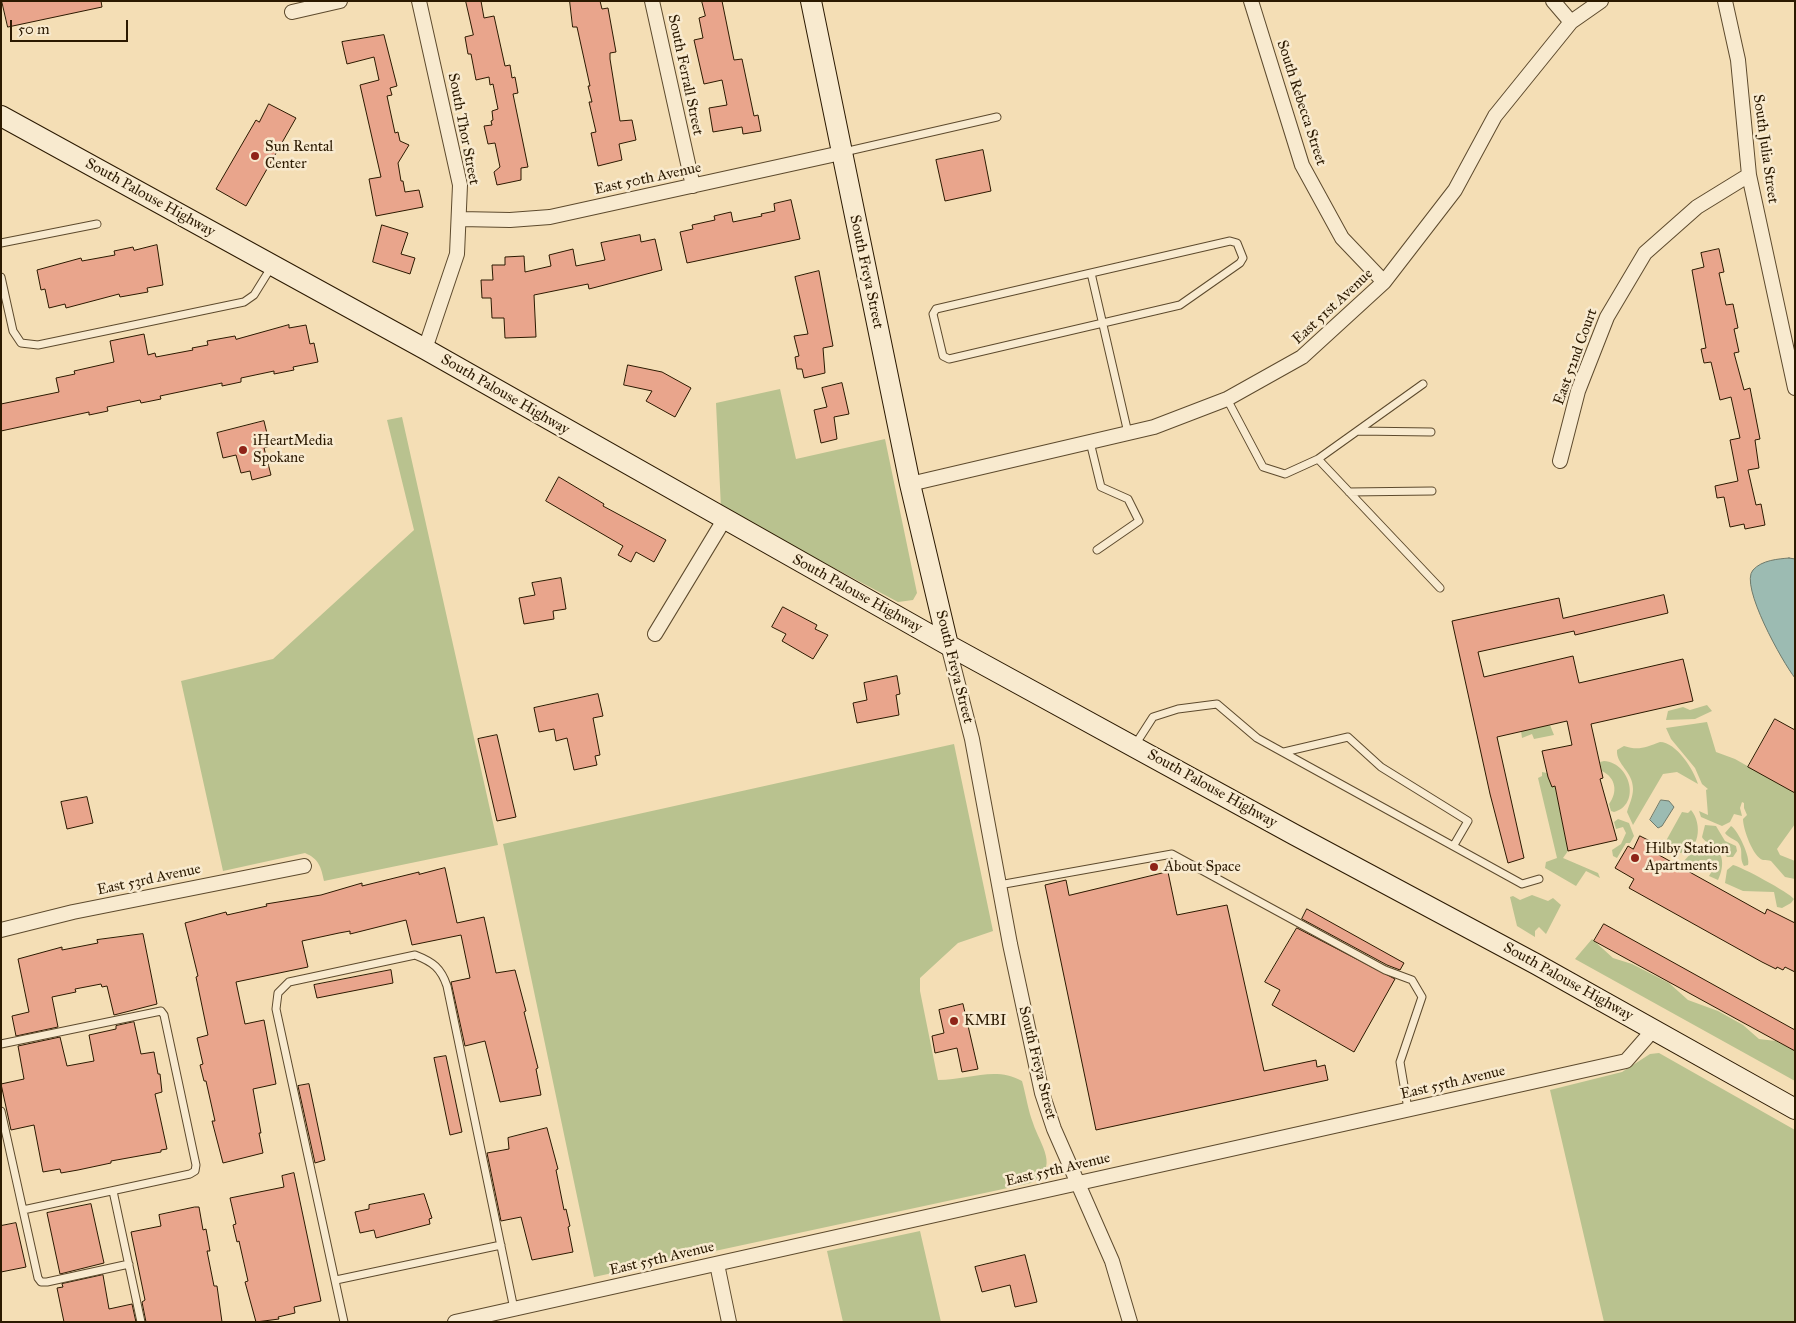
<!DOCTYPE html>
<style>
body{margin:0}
#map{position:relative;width:1796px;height:1323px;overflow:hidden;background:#f4deb5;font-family:"IM FELL Great Primer",serif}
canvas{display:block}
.frame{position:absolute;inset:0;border:2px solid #2b1900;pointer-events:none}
.scale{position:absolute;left:10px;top:20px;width:118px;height:22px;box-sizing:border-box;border:2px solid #2b1900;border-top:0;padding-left:6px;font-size:15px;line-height:18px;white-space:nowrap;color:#2b1900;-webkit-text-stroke:4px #f8eacf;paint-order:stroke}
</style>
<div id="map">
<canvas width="1796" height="1323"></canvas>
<div class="frame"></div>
<div class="scale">50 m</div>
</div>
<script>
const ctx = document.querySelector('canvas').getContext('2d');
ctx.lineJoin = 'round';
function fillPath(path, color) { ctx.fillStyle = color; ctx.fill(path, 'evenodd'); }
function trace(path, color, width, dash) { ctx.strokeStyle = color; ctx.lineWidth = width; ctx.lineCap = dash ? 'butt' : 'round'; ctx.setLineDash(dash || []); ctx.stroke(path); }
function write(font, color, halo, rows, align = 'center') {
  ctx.font = font + ' "IM FELL Great Primer",serif'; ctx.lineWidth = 5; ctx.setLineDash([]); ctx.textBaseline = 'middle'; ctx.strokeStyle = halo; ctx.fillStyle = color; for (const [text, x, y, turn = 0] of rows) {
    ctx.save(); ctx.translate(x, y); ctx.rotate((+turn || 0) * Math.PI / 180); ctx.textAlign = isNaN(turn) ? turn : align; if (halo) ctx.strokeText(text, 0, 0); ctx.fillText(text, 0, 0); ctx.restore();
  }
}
fillPath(new Path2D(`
 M780,389L796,459L885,439L917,593L913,600L898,602L721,508L716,403Z
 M402,417L498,845L324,881C321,867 319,859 305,853L223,871L181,681L273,659L414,530L387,420Z
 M1707,705L1712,711L1695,719L1666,720L1668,711L1683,707L1690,710Z
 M1707,722L1716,752L1735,759L1795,793V824L1777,849L1780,855L1795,861V879L1785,877L1771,861C1769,860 1766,860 1763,860C1753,857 1743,829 1743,819L1747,815L1744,808V803L1742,802L1740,808L1742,816L1734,814L1730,822L1722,826L1701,817L1699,811L1708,815L1706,790L1708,789L1702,784L1695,768L1671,739L1666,728Z
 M1550,725L1554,735L1534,739L1532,734L1522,738L1521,731Z
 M1660,742C1676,742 1694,770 1698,784L1677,772L1663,774L1633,825L1627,812C1629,805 1633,797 1633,789C1633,771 1616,765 1617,750L1624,746C1639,751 1646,747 1660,742Z
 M954,744L993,931L958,943L920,978V991L938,1080C969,1080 995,1066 1022,1081C1026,1095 1028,1110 1033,1123C1040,1145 1061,1168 1031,1183L594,1277L503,844Z
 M1604,761C1631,763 1641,805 1614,812L1611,811L1609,804C1618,792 1616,778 1602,771L1600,762Z
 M1542,772L1547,773L1552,787L1555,786L1568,851L1563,858L1598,873L1600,878L1586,871L1576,886L1545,868L1546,862L1557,858L1538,778L1542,776Z
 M1691,810C1703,824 1700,854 1677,853L1669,846L1667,839L1682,812L1688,813Z
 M1618,819L1629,823L1634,836L1630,843H1626L1617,858L1613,856L1612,850L1621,844L1626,833L1623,827L1616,829L1614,822Z
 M1705,825L1716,826L1725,841L1736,846L1737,851L1733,857H1727C1719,844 1706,845 1702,837Z
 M1731,826C1738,830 1751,858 1748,865L1744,866C1739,858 1743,853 1740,846C1738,839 1729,839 1725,833Z
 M1704,846C1725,846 1725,866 1718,880L1709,876L1712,871L1709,861L1700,860L1692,867L1683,862L1693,851Z
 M1733,865C1740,866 1790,893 1794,899L1791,903L1782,908L1777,907L1774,892L1743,891L1725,883L1727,870Z
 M1532,895L1548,901L1553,898L1561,905L1546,934L1539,927L1535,931V937L1517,926L1510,897L1513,896L1520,900Z
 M1592,939L1613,958L1632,964L1669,983L1688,1000L1718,1011L1743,1025L1759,1039L1776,1041L1795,1051V1081L1575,959Z
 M1659,1053L1795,1130V1322H1604L1550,1090L1622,1072L1650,1054Z
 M920,1231L941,1322H843L827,1251Z`), '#b9c28f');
const water = new Path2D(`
 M1789,558L1795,559V678C1783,663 1739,585 1753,570C1762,560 1778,559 1789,558Z
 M1661,800L1669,801L1674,807L1662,826L1658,828L1650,820Z`);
fillPath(water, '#9cbbb2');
trace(water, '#6f7a6b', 1);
const building = new Path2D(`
 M2,1H101L102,7L8,27Z
 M466,1H481L484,18L494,16L505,66L510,65L512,78L515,77L518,93L513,94L528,167L521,168V180L497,185L494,172L500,167L495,143L488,144L484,126L492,125L491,121L493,120L492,111L498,109L493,84L490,85L489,77L476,80L471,54H468L465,37L473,35Z
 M570,1H600L602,9L608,8L616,52L610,53V59L620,121L632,120L636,140L619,144L622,160L598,166L591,133L596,132L589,102H592L588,86H590L577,27H573Z
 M702,1H722L734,60L742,59L754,116L758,115L761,131L743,134L742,127L713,132L709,108L727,105L722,80L704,84L694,40L703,38L699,18L705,16Z
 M384,35L397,86L390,88L392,95L387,96L395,133L398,132L400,141L409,145L398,163L401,181H403L405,192L419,190L423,207L376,216L369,179L381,177L360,85L379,80L374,57L347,64L342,42Z
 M269,104L296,118L246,206L216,189L256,120L259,122Z
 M983,150L991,191L945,201L936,160Z
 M791,200L800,239L687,263L680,232L693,229L692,225L715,220L714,216L731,212L733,222L762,216L761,214L775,211L774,204Z
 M382,225L408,233L401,254L415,258L410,274L373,262Z
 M640,235L641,242L655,239L662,270L589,289L588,284L534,295L536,337L505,338L504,318H492L491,298H482L481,280H493L492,265H505V257L524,256L525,272L551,266L549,255L573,249L576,266L605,260L601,243Z
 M157,245L163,285L147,288L148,292L120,297L119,294L66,308L65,304L49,308L45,289L41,290L37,270L81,258L82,261L115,255L114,251L133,247L134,250Z
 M1719,249L1724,272L1719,273L1726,305L1733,304L1738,328L1734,329L1739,352L1734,353L1744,390L1750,388L1760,439L1755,440L1759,468L1748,470L1756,505L1761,504L1765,525L1745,529L1744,524L1730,527L1724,497L1717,498L1715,486L1738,481L1730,440L1740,438L1731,397L1720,400L1711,362L1704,363L1701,349L1706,348L1692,270L1704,267L1701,253Z
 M819,271L833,346L823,348L825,373L804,378L802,369H797L795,357L799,356L794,336L808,334L795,277Z
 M289,325V328L306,325L310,344L314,343L318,362L293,367L294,370L274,374V371L241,378V382L222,386V383L160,396L161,399L141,403L140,400L107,407L108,411L89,415V412L1,431V404L59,392L56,378L75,374L74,371L114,362L110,341L144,334L148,355L155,353L156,357L193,350L192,348L208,345L207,341L235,336L236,339Z
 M628,365L662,372L691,388L675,417L646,401L652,391L624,385Z
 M842,383L849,414L834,417L837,439L821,443L814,410L827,407L822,388Z
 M264,421L270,446L264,448L271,475L252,480L250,471L241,473L236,455L223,458L217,433Z
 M559,477L604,504L603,506L666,540L654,562L636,552L631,562L618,555L623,546L546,501Z
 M561,578L566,609L553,611L554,619L524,624L519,598L535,595L532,583Z
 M1664,595L1668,613L1575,635L1574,631L1478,652L1484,677L1573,656L1579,683L1683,659L1693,701L1591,724L1603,778L1600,779L1617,840L1568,851L1555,786L1552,787L1548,777L1542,751L1572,745L1567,721L1497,737L1524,858L1508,863L1490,794L1452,621L1559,598L1563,618Z
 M783,607L817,625L815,629L828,635L813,659L782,641L786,634L772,627Z
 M897,676L900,694L896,695L899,715L857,723L853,703L867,700L864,683Z
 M598,694L603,716L593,718L600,755L595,756L597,765L574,770L567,738L556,741L554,729L539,732L534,708Z
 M1775,719L1795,730V793L1748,767Z
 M497,735L516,817L497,821L478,739Z
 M87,797L93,823L67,829L61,802Z
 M1640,836L1654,843L1650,850L1765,914L1767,909L1795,923V972L1785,967L1783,970L1777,967L1776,969L1762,962L1629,888L1634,879L1615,868L1628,846L1633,849Z
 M445,868L457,923L484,917L496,973L515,970L526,1011L524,1012L538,1068L536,1069L541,1095L500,1102L485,1041L465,1046L451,982L470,978L461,935L412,945L406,920L350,934V931L339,933L302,941L308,967L236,982L245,1024L264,1020L276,1084L253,1089L261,1133H259L263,1153L223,1163L212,1121H215L206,1081H204L200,1065L203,1064L197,1038L208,1035L196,977L198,976L185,923L226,912L227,915L267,906L266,904L321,895L362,883V886L419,872V874Z
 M1168,872L1177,915L1227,905L1264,1071L1316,1060L1317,1067L1325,1065L1328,1080L1096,1130L1045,885L1066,880L1069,895Z
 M1307,909L1404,963L1400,970L1387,965L1302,919Z
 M1604,924L1795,1030V1051L1594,941Z
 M1297,928L1395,979L1354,1052L1272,1005L1280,990L1265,982Z
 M143,934L157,1004L114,1015L107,986L102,987L101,984L75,989L76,992L52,997L58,1027L16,1036L12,1016L29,1012L18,959L62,947V950L98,943L97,940Z
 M391,970L393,983L317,998L314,985Z
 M963,1004L978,1069L962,1072L957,1048L935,1053L932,1036L944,1033L939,1010Z
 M134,1022L141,1054L154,1052L158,1074H160L162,1092L155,1094L167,1149L161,1150V1152L111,1161V1163L78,1170L61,1173L60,1169L43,1172L34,1125L11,1130L1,1084L24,1079L18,1046L60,1037L67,1066L94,1061L89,1035L116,1029V1026Z
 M446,1056L462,1132L450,1135L434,1058Z
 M309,1084L325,1160L315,1163L298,1086Z
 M547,1128L558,1169L556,1170L564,1210L566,1209L570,1226L568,1227L573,1252L532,1260L521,1217L501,1221L487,1153L509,1149L508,1138Z
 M294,1173L321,1301L294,1307L295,1313L278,1317L279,1319L256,1322L245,1282L248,1281L239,1241L237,1242L233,1225L236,1224L230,1198L284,1187L282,1176Z
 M424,1194L432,1218L429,1219L430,1224L376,1238L374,1230L360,1233L355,1212L369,1209V1205Z
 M91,1204L104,1263L60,1274L47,1213Z
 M195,1207H199L203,1230L206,1229L210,1251H207L214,1286H217L222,1322H146L142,1302L145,1300L131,1232L161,1226L159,1215Z
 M16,1223L26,1267L1,1272V1226Z
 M1025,1255L1037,1302L1015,1307L1010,1285L982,1292L975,1267Z
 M103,1275L109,1309L132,1304L136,1322H64L57,1288L63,1287L62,1284Z`);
fillPath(building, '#e9a58c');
trace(building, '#2b1900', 1);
const lane = new Path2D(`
 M844,152L997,117
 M1,243L97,224
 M1091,273L936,309L933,314L943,356L949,359L1180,305L1240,263L1243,258L1237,243L1230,241L1091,273L1128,433
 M1,277L13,331L21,343L38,345L244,302L254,295L272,266
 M1227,399L1263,467L1285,474L1318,459L1423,384
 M1358,431L1431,432
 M1090,442L1101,487L1128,499L1139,521L1097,550
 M1318,459L1440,588
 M1349,492L1432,491
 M1135,745L1153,717L1178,709L1217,704L1257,738L1522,884L1539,879
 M1284,752L1348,737L1381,767L1468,821L1454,845
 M999,885L1172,854L1385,970L1412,980L1422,997L1400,1062L1408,1109
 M1,1044L161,1011L164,1015L196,1165L195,1171L190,1174L23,1210
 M1,1111L38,1278L41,1282H47L129,1264
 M113,1191L141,1322
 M336,1280L501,1245
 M344,1322L276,1009L278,993L289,982L415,955C433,962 441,968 447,986L514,1309`);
const street = new Path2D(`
 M419,1L460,185L457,254L425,349
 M652,1L693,186
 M1251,1L1302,165L1342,238L1384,282
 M1553,1L1571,22
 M1725,1L1738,60L1749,175L1795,388
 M292,12L340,1
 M460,219L510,220L550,217L841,153
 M1560,461L1578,391L1607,317L1645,253L1697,207L1749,175
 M910,484L1154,427L1227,399L1302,357L1384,282L1455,190L1495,116L1571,22L1601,1
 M655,634L724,520
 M948,645L972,739L1010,944L1042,1093L1054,1129L1112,1261L1130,1322
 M1,930L73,912L304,866
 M717,1264L729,1322
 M455,1322L1626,1061L1654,1029`);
const secondary = new Path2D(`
 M811,1L910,484L948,645
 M1,116L425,349L948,645L1295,835L1536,964L1795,1109`);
trace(lane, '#5d4a2d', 9);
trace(street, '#5d4a2d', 16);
trace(secondary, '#2b1900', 22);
trace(lane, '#f8eacf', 7);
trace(street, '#f8eacf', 14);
trace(secondary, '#f8eacf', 20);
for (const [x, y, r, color] of [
 [255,156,5,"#8f2418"],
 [243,450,5,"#8f2418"],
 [1635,858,5,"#8f2418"],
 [1154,867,5,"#8f2418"],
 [954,1021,5,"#8f2418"]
]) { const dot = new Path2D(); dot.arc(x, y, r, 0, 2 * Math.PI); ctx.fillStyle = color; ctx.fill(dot); trace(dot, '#f8eacf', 2); }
write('15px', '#2b1900', '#f8eacf', [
 ["South Ferrall Street",685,75,78],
 ["South Rebecca Street",1301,103,72],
 ["South Thor Street",463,129,79],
 ["South Julia Street",1765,149,82],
 ["East 50th Avenue",648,179,-12],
 ["South Palouse Highway",150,198,29],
 ["South Freya Street",866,272,78],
 ["East 51st Avenue",1333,307,-43],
 ["East 52nd Court",1576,357,-70],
 ["South Palouse Highway",505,395,30],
 ["South Palouse Highway",857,594,29],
 ["South Freya Street",954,667,76],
 ["South Palouse Highway",1212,789,29],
 ["East 53rd Avenue",149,880,-12],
 ["South Palouse Highway",1568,982,29],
 ["South Freya Street",1037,1063,76],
 ["East 55th Avenue",1453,1083,-13],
 ["East 55th Avenue",1058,1170,-13],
 ["East 55th Avenue",662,1259,-13]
]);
write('15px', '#2b1900', '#f8eacf', [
 ["Sun Rental",265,147],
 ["Center",265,164],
 ["iHeartMedia",253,441],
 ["Spokane",253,458],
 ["Hilby Station",1645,849],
 ["Apartments",1645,866],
 ["About Space",1164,867],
 ["KMBI",964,1021]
], 'left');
</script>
